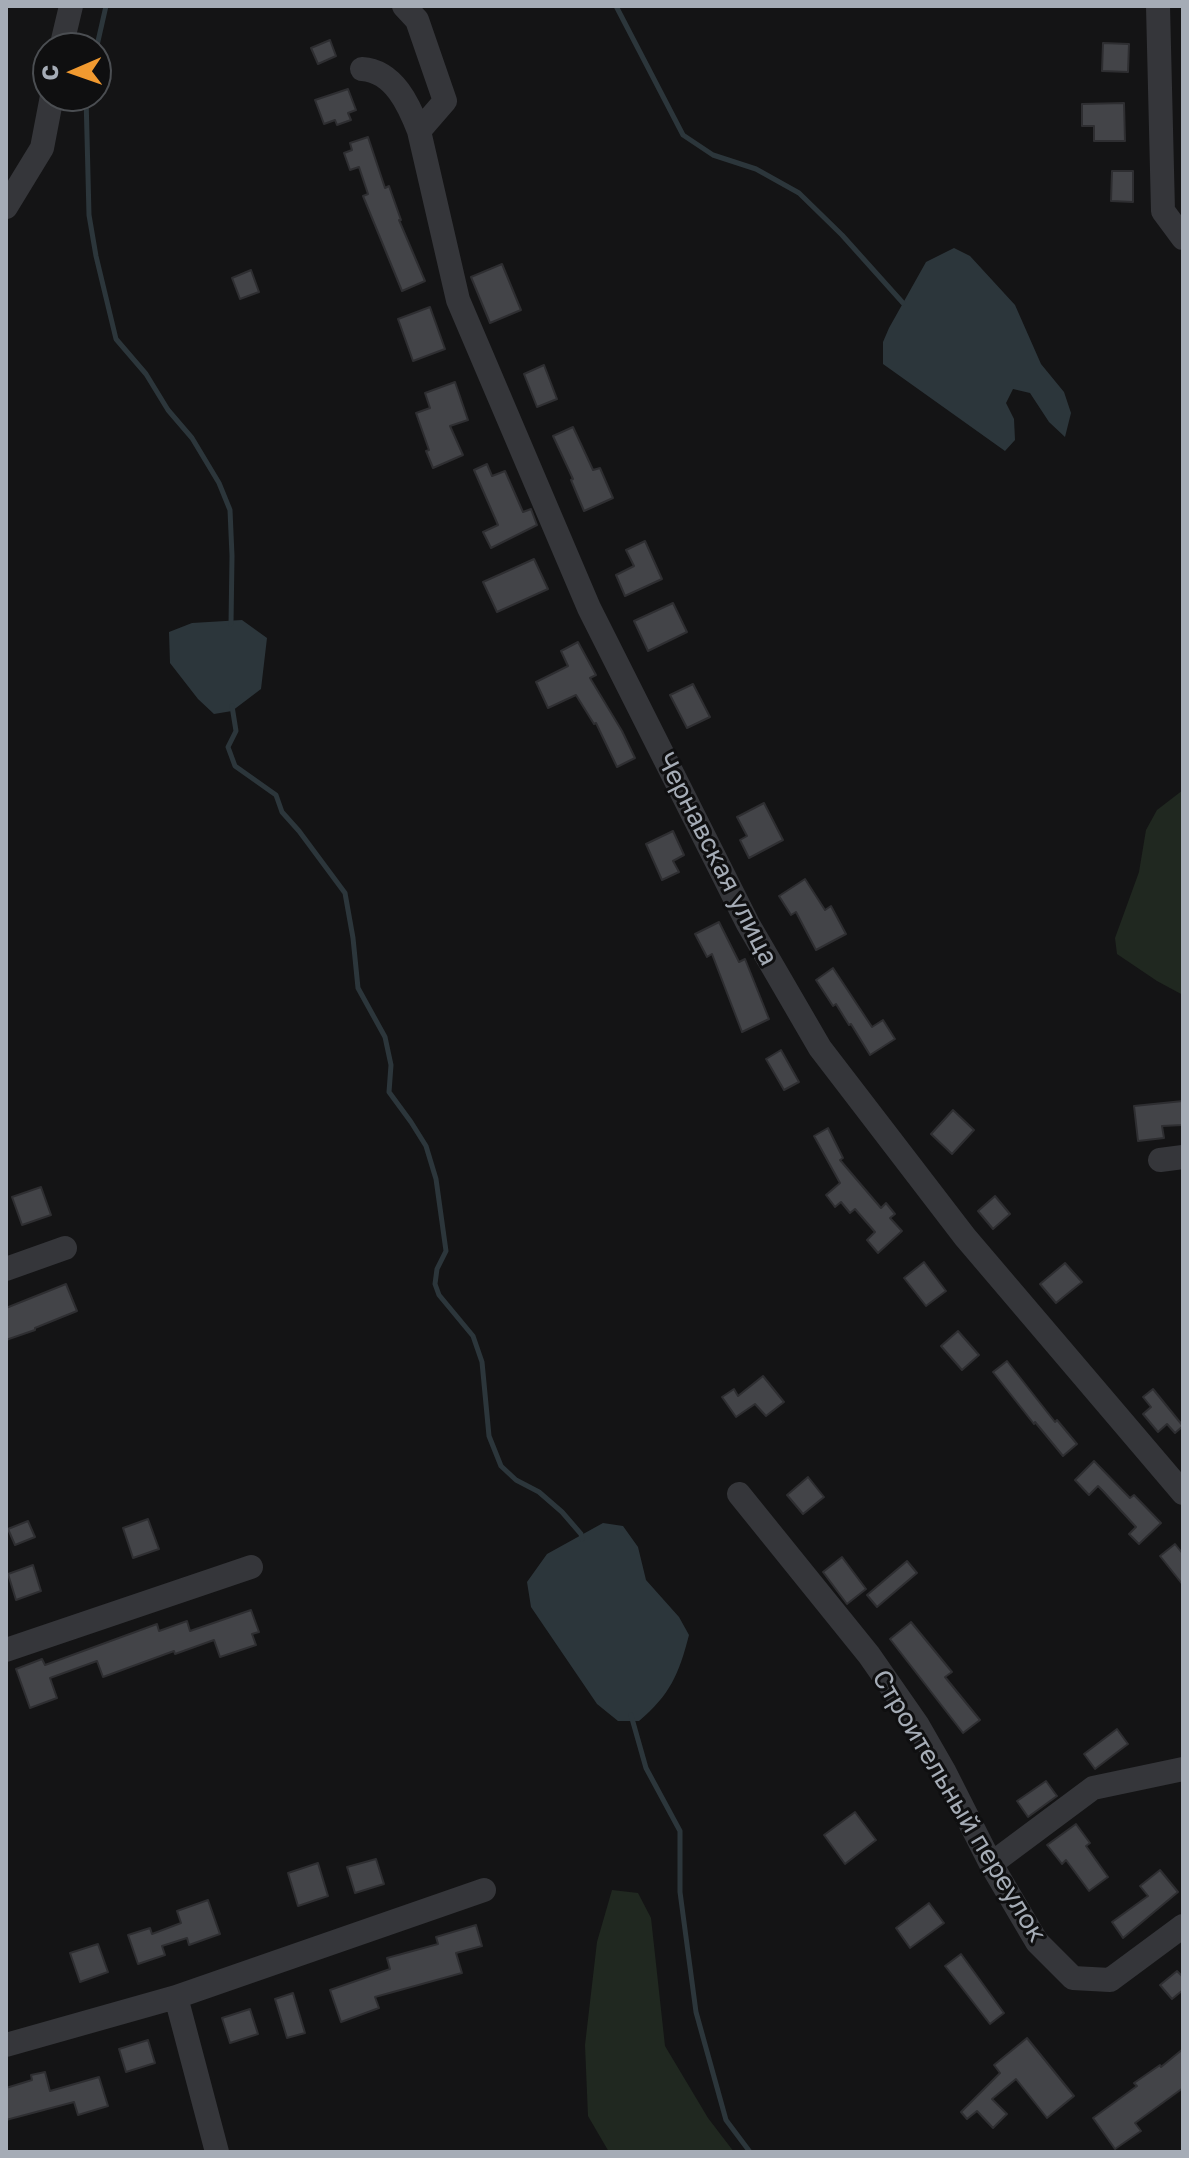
<!DOCTYPE html>
<meta charset="utf-8">
<style>
body{margin:0}
#map{position:relative;width:1189px;height:2158px;overflow:hidden;background:#141415;font-family:"Golos Text",sans-serif}
canvas{display:block}
.frame{position:absolute;inset:0;border:8px solid #a5acb6;pointer-events:none}
.north{position:absolute;left:32px;top:32px;width:80px;height:80px;box-sizing:border-box;background:#0f0f10;border:2px solid #4b4e52;border-radius:50%;rotate:268deg;font-size:22px;font-weight:700;line-height:32px;text-align:center;color:#a5acb6}
.north::after{content:'';display:block;margin:auto;width:28px;height:36px;background:#f19a30;clip-path:polygon(50% 0,100% 100%,50% 72%,0 100%)}
</style>
<div id="map">
<canvas width="1189" height="2158"></canvas>
<div class="frame"></div>
<div class="north">С</div>
</div>
<script>
const ctx = document.querySelector('canvas').getContext('2d');
ctx.lineJoin = 'round';
function fillPath(path, color) { ctx.fillStyle = color; ctx.fill(path, 'evenodd'); }
function trace(path, color, width, dash) { ctx.strokeStyle = color; ctx.lineWidth = width; ctx.lineCap = dash ? 'butt' : 'round'; ctx.setLineDash(dash || []); ctx.stroke(path); }
function write(font, color, halo, rows, align = 'center') {
  ctx.font = font + ' "Golos Text",sans-serif'; ctx.lineWidth = 6; ctx.setLineDash([]); ctx.textBaseline = 'middle'; ctx.strokeStyle = halo; ctx.fillStyle = color; for (const [text, x, y, turn = 0] of rows) {
    ctx.save(); ctx.translate(x, y); ctx.rotate((+turn || 0) * Math.PI / 180); ctx.textAlign = isNaN(turn) ? turn : align; if (halo) ctx.strokeText(text, 0, 0); ctx.fillText(text, 0, 0); ctx.restore();
  }
}
fillPath(new Path2D(`
 M1183,790V995L1157,981L1117,954L1115,938L1139,872L1146,830L1157,810Z
 M612,1890L638,1893L651,1918L665,2046L708,2118L734,2152H609L588,2116L585,2045L597,1942Z`), '#202820');
fillPath(new Path2D(`
 M954,248L970,256L1015,305L1041,364L1064,392L1071,413L1065,437L1049,422L1030,393L1013,389L1006,403L1014,419L1015,440L1005,451L883,364V342L889,328L926,262Z
 M242,620L267,638L261,689L232,711L214,714L198,699L170,663L169,632L192,623Z
 M603,1523L623,1526L638,1547L646,1580L679,1617L689,1635C679,1674 670,1695 639,1721H618L597,1704L531,1607L527,1582L547,1554Z`), '#2c363b');
trace(new Path2D(`
 M616,6L683,135L713,155L756,169L799,193L842,235L903,303
 M96,50L106,6
 M86,96L89,215L96,256L116,339L146,374L168,410L192,438L219,483L230,510L232,556L231,624
 M232,706L236,731L228,747L235,766L276,795L282,812L299,831L345,893L353,938L358,988L385,1037L391,1065L389,1092L411,1122L426,1146L436,1179L446,1251L437,1269L435,1284L439,1295L473,1336L482,1362L489,1436L501,1466L516,1480L539,1492L562,1512L581,1534L582,1539
 M631,1715L646,1768L680,1831V1892L696,2012L726,2120L750,2152`), '#2c363b', 5);
const building = new Path2D(`
 M330,40L336,56L318,64L311,48Z
 M1103,43L1129,44L1128,72L1102,71Z
 M348,89L356,110L348,113L351,120L337,125L335,120L324,124L315,100Z
 M1124,103L1125,141H1094V126H1082V104Z
 M368,137L385,188L389,186L401,220H399L425,281L402,291L363,196L368,194L359,167L350,170L344,153L352,150L350,143Z
 M1112,171H1133V202L1111,201Z
 M502,264L521,310L490,323L471,277Z
 M251,270L259,292L240,299L232,278Z
 M430,307L445,349L413,361L398,319Z
 M544,365L557,399L537,407L524,374Z
 M455,382L468,420L450,426L463,455L433,468L426,451L429,450L416,413L430,408L425,393Z
 M573,427L593,470L600,468L613,498L584,511L571,480L573,479L553,436Z
 M487,464L492,476L505,471L523,512L531,509L537,525L491,548L483,532L498,525L474,470Z
 M645,541L662,579L625,596L616,575L634,566L626,550Z
 M534,559L548,589L497,612L483,582Z
 M673,603L687,632L648,651L634,621Z
 M578,642L596,675L590,678L622,731L635,758L617,767L596,723L594,724L576,695L548,708L536,682L568,666L561,651Z
 M693,684L710,717L687,728L670,695Z
 M764,803L783,840L749,858L740,840L747,836L737,817Z
 M673,831L684,855L673,861L679,872L662,880L646,844Z
 M805,879L825,910L831,906L846,934L816,950L796,912L791,915L779,896Z
 M719,922L739,962L745,959L769,1019L742,1032L712,954L707,957L695,934Z
 M833,968L872,1027L883,1020L895,1039L870,1055L851,1024L849,1025L836,1004L833,1006L816,980Z
 M781,1050L799,1082L784,1090L766,1059Z
 M1183,1101V1125L1162,1126L1164,1138L1138,1141L1134,1106Z
 M953,1110L974,1130L952,1154L931,1134Z
 M828,1128L843,1158L840,1160L881,1208L886,1203L895,1214L890,1218L902,1231L878,1253L867,1240L875,1232L855,1209L850,1213L841,1202L835,1207L826,1195L840,1183L814,1136Z
 M41,1187L51,1215L22,1225L12,1197Z
 M995,1196L1010,1214L993,1229L978,1211Z
 M924,1262L946,1291L926,1306L904,1278Z
 M1065,1263L1082,1282L1056,1303L1040,1284Z
 M66,1284L77,1311L35,1328V1330L6,1340V1308Z
 M958,1331L979,1355L962,1370L941,1346Z
 M1007,1361L1055,1422L1057,1420L1077,1444L1063,1456L1035,1422L1034,1424L993,1372Z
 M763,1376L784,1402L766,1416L755,1404L736,1417L722,1397L734,1389L738,1396Z
 M1153,1389L1183,1426L1175,1433L1167,1424L1158,1432L1143,1414L1151,1407L1143,1397Z
 M1094,1461L1130,1498L1134,1495L1161,1523L1139,1544L1129,1534L1136,1527L1103,1491L1098,1486L1089,1495L1075,1480Z
 M808,1477L824,1497L803,1514L787,1495Z
 M148,1519L159,1549L133,1558L123,1528Z
 M28,1521L35,1537L15,1545L8,1529Z
 M1175,1544L1183,1554V1585L1160,1556Z
 M842,1557L866,1589L847,1604L823,1572Z
 M907,1561L917,1573L877,1607L867,1595Z
 M33,1565L41,1591L16,1600L8,1574Z
 M251,1610L259,1632L252,1634L256,1645L220,1657L214,1640L175,1654L174,1651L103,1677L97,1661L50,1678L57,1698L30,1708L16,1669L42,1659L45,1665L157,1624L159,1631L187,1621L190,1631Z
 M911,1622L952,1672L945,1677L980,1720L963,1733L890,1639Z
 M1117,1729L1128,1744L1095,1769L1084,1754Z
 M1046,1781L1057,1796L1028,1817L1017,1801Z
 M855,1812L876,1840L845,1864L824,1835Z
 M1076,1824L1090,1843L1086,1846L1108,1877L1089,1891L1066,1860L1062,1864L1047,1845Z
 M376,1859L384,1884L355,1893L347,1867Z
 M318,1863L328,1896L298,1906L288,1873Z
 M1160,1870L1178,1892L1123,1938L1112,1922L1148,1896L1140,1886Z
 M208,1900L220,1934L189,1945L187,1938L162,1946L165,1955L138,1964L128,1935L150,1928L152,1934L181,1923L177,1911Z
 M929,1903L944,1923L910,1948L896,1928Z
 M476,1925L482,1946L456,1953L462,1973L375,1997L379,2008L341,2022L330,1990L390,1969L387,1958L438,1944L436,1937Z
 M98,1944L108,1972L80,1982L70,1953Z
 M961,1954L1004,2013L990,2024L945,1966Z
 M1177,1971L1183,1977V1990L1172,1999L1160,1985Z
 M293,1993L305,2033L287,2038L275,1999Z
 M250,2009L258,2034L230,2043L222,2018Z
 M1027,2038L1074,2096L1047,2118L1016,2079L992,2099L1007,2114L993,2128L977,2111L967,2119L961,2112L1000,2073L994,2065Z
 M148,2040L155,2063L126,2072L119,2049Z
 M1183,2049V2088L1135,2123L1141,2131L1115,2149L1093,2118L1137,2086L1134,2083L1160,2065L1161,2067Z
 M45,2072L50,2091L99,2077L108,2106L78,2115L74,2102L6,2120V2088L32,2080L31,2075Z`);
fillPath(building, '#434448');
trace(building, '#2e2e31', 2);
trace(new Path2D(`
 M404,6L417,20L445,101L419,131
 M1158,6L1163,211L1183,238
 M61,48L71,6
 M362,69C394,71 409,105 419,131L458,300L589,608L748,924L820,1048L965,1237L1183,1493
 M6,207L42,148L52,96
 M1160,1160L1183,1157
 M6,1269L65,1248
 M739,1494L869,1655L917,1724L944,1771L991,1864L1037,1942L1073,1978L1110,1980L1183,1926
 M6,1650L251,1567
 M991,1864L1093,1788L1183,1769
 M176,1997L484,1890
 M6,2045L176,1997L217,2152`), '#35363a', 24);
write('26px', '#a5acb6', '#0f0f10', [
 ["Чернавская улица",717,859,63],
 ["Строительный переулок",959,1806,59]
]);
</script>
